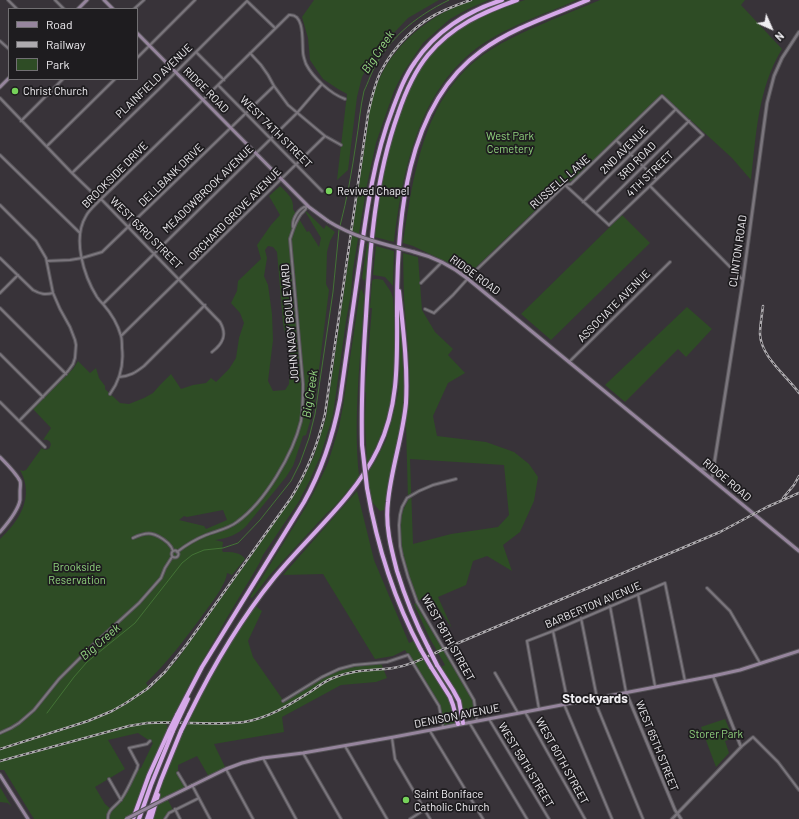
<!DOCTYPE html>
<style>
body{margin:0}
#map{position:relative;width:799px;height:819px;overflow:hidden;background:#383339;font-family:Barlow,sans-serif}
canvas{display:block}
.legend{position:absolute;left:8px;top:8px;width:130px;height:72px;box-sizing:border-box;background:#1e1c1f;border:1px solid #727073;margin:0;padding:5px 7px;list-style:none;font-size:12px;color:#f0eef2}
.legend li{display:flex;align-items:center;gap:8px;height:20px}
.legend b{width:20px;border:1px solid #727073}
.north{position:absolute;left:751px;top:8px;width:40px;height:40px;-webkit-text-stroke:3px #1e1c1f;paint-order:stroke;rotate:135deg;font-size:11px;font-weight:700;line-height:16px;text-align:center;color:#f0eef2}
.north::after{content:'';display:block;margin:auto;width:14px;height:18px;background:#f0eef2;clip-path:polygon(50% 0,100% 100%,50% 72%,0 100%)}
</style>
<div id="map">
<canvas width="799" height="819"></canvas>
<ul class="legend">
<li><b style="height:5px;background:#96859d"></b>Road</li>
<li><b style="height:5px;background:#aeabaf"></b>Railway</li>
<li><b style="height:11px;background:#2e4c25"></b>Park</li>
</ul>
<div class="north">N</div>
</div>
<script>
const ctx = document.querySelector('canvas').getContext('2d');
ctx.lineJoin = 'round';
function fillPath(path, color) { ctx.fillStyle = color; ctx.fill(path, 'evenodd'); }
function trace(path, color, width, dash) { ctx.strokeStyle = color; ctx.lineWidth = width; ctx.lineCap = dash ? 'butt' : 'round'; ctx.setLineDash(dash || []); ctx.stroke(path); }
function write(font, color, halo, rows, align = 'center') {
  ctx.font = font + ' Barlow,sans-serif'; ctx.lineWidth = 3.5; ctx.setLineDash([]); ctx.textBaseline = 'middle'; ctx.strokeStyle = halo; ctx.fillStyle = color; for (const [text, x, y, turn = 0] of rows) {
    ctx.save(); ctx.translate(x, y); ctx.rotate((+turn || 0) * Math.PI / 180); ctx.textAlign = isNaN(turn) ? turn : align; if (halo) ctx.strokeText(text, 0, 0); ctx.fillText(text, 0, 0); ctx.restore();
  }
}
fillPath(new Path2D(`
 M314,0H439L408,18L377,51L362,77L357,97L348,170L337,180L347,94L338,89L323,79L310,60L308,38L302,17Z
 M474,0H489L468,9L450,19L423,43L403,73L394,91L376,143L367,185L353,269L351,294L346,321L333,415L326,438L320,457L310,480L298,503L263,555L259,564L228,616L191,681L171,721L166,723L169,731L131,819H34L4,770H0V539C19,521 35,497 20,470L23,471L26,470L41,449V448C52,455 55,437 43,440L51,428L33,409L73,369L78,361L90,373L96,368L99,378L105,386V389L120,403L129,404L144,398L153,393L160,385L171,374L181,389L193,385L206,383L211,378L216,382L229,369L236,358L239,338L244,323L240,313L231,303L237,291L238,281L261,259L257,245L271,225L280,215L269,196L280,186C287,193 294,198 293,209L307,232L309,231L319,247L321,238L303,208L324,229L326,225L335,232L330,241L327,252L326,284L329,290L314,408L306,435L303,436L293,466L286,477L247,525C238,535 228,538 215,540L223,542L222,550L223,552C231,552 241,552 245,559L232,575L227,573C226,585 210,605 202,616C185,639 167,663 146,683L150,689L177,660L257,548L301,483L314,456L326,418L370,108C372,101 373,93 376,87C392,44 431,13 474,0ZM268,246L273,247L277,252L283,323C284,328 284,335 290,336V359L289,384L285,390L273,391L268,381L273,340L272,314L268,285L264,276L267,258L265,250ZM223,510L227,520L206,529L204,526L179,520L184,516L187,517ZM138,733L153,743L141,768L137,769L121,800L111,809L105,804L95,787L125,769L108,740Z
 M525,0H577C545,14 510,25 481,45C418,90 403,170 394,242L375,237C378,216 379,195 383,174C392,132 407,78 437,47C461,23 493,10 525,0Z
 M600,0H745L741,5L782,49C758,88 756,135 751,180L732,158L662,94L572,181L565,182L546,200L470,273L413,246L403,243C413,179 422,105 475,61C497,43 524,32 549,21C566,14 583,7 600,0Z
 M622,215L650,243L551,340L521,314Z
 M367,243L369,244L366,278L364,281L362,278Z
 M376,246L394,251L393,286L385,277L373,275Z
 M403,253L418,257L422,310L435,332L453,349L448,355L465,373L448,383L433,416L437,436L486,442L514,452L529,464L538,477L534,501L520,532L503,545L512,571L487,556L473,561L466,585L438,597L452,628L429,595L418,601C408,576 396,541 402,514C403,509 406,505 408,500L406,425L410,387L408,346L404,300ZM410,459L504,465L509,515L498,527L451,534L413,544Z
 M374,279H378L383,280L391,292L393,298C394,310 394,323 394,335C395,385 392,419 367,464L365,422L366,392H365L372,308H370L372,281Z
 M362,289L364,296C361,357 353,415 359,476C349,489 339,503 326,514L269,576L252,598L250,597L307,505L317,486L328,463L339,427L343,406L360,291Z
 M687,307L712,329L686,357L678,349L625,402L605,385Z
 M401,331L404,386L403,412L384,510L380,511L371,501L368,473L376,460L386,440L391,423L398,394L400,367V332Z
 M357,491L374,560L409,643L416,640L447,692L458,724L443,727L439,712V706L405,650L393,656L375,659L323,574L283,575Z
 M416,603L473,701L476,717L467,719C463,715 463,707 461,701C457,689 448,678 441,667L445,665L429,637L414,604Z
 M253,604L262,611L248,641L253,657L283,700L329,673L354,665L381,663L387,678L376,682L341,685L282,717L284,732L214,744L226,769L209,777L197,756L178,765V773L187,788L167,798L173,810L169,813L165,819H151L169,759L183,731L203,686Z
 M725,719L733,738L725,741L729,753L716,767L701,727Z
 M0,787L12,807L8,803L0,802Z`), '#2e4c25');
trace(new Path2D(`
 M340,226C347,199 352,171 356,143C359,126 360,108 364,91C366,87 368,82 370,77C385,41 414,17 449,0
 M47,713L74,677L87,662L135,623L182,563L192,555L204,550L223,548L238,543L260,520L291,481L300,463L309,438L315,414L333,292L339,230`), '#437335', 1);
const minor = new Path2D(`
 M8,0L17,9
 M55,0L64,9
 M247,1L275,28
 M134,9L144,0
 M0,41L9,49
 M196,52L224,80
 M250,53L261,65L268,75L274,86L288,105L325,136L341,145
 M137,58L195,0
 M218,85L322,191
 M0,98L72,173L100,200H102L220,322C227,334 224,343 212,352
 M21,121L63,79
 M617,141L656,179
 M47,146L115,79
 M0,155L80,233
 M72,173L161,87L247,1
 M650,186L743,280
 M583,202L676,109
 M0,205L36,241L46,258L53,293L60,309L70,327L75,340L76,345L75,358L73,364L68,371L19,421
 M596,213L689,121
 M293,227C292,218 299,208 307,206
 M0,258L33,290C40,294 45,295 53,293
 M47,261L70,260L82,258L102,252L274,86
 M421,283L442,262
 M0,293L18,275
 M103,304L297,113L322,84
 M0,308L66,374
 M425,309L434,313L453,295L471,275L565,185L571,184L662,96L703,135L609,225L565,185
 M121,336L325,136
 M0,354L43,397
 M569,362L670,262
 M119,377C130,376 135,373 144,366L205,305
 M110,394C120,380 124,365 122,348C122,344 122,339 121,336C118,325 110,312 103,304C101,302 99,300 97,297C84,276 72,239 86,216C89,210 95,205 100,200L218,85L289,15C305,13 302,42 303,52C303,56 305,61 306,64C313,78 331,94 345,99
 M0,402L45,447
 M456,479L433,485L419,491L407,498L402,507L400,515L399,525L400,546L402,556L408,577L417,602L474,700L477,721
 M133,538C148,531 155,532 168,543C171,546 172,547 173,551
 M171.5 554a3.5 3.5 0 1 1 7 0a3.5 3.5 0 1 1-7 0Z
 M177,552C186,545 196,539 206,535C216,531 228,529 237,522C265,502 293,454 301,421C303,409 303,397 303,384L290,239C293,230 295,222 301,214C304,211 306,210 307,206
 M707,588L730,611L760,663
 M638,594L655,686
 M610,606L626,692
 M581,618L597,698
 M553,631L568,703
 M495,673L518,713
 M594,699L643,819
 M283,701L322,677L339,669L354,665L387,662L408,655L439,706L443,727
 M564,704L612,819
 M539,709L527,641L553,631L665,583L685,681
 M525,712L585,819
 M489,719L549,819
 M469,722L527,819
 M430,731L483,819
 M0,733L11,728L19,723L34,710L59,679L94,644L139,603L161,578L165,568L172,557
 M392,738L395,759L430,819
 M345,746L387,819
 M741,747L753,737L778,762L799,790
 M303,753L341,819
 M263,758L296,819
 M226,769L253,819
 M178,773L187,788
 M109,779L121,800
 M192,785L210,819
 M175,809L180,819
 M108,819C107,809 117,806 122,798C128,789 132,779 137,769L138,765L129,748L147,744L150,741
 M165,819L169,813L199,798
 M410,819L424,810`);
const tertiary = new Path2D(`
 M700,469C705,470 710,468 713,463
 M712,478L743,280L767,103L774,76L782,58L799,32
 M626,692L675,810L681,819
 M672,819L741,747L713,676`);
const secondary = new Path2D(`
 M104,0L113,9
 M78,9L87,0
 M137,33L309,207L328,221
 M0,87L9,78
 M414,252C434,257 452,266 468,279L799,551
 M0,457C6,463 16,473 20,481C21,484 20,488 20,491C20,494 20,497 20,500C18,511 7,524 0,532
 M0,775L28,819
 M167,798L226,769L242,763L263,758L303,753L394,737L713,676L740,670L799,651`);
const motorway = new Path2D(`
 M399,291C403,328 408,366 406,403C403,436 391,469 388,502C385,526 391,548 397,571C405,597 415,622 428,647
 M362,445C361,402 363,359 366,316C370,247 375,178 398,114C405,93 414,72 428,55C452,26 483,12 517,0
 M367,488C377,546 393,598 421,650
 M437,665L453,690L459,701L463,723
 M431,667L450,697L453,705L458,724
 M177,715L202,667L304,502C322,470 333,436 340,400C347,353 353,306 360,259C367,208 374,157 393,108C399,92 405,76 415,62C435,32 467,11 502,0
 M189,715C213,666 240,620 274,578C309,535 354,499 378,449C400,404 397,355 397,307C397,221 405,106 481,51C512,28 553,15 588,0
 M180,716L188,699
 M133,819L149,775L169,731
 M139,819L151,785L173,731
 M147,819L161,780L181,731
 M151,819L158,795`);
trace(minor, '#555257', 4);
trace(tertiary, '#555257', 4.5);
trace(secondary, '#555257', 5);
trace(motorway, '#555257', 6);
trace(minor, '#7b767d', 2);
trace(tertiary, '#7b767d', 2.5);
trace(secondary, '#96859d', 3);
trace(motorway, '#d6a8e9', 4);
const rail = new Path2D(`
 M763,306C762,315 760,325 760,334C761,357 786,375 799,393
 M783,498L794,485L799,476
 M0,749L88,721L112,711L126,703L147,689L165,672L187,644L291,498C307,472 318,444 325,414L368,114C371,101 374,86 380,73C394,46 417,22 445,10C454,6 462,3 471,0
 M0,761L129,726C135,725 141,724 147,723C179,721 212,726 244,722C269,718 289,705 310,692C317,687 325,681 333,678C354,669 371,671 393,668C412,665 426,657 444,649L720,532L767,507L799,493`);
trace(rail, '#aeabaf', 2.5);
trace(rail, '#1e1c1f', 1, [3]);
const secondaryBridge = new Path2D(`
 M328,221C355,238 384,244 414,252
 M126,819L167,798`);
const motorwayBridge = new Path2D(`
 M362,445L367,488
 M428,647L437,665
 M421,650L431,667
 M169,731L177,715
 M173,731L180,716
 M181,731L189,715`);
trace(secondaryBridge, '#555257', 5, []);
trace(motorwayBridge, '#555257', 6, []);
trace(secondaryBridge, '#96859d', 3);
trace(motorwayBridge, '#d6a8e9', 4);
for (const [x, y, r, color] of [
 [15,91,4,"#76d25a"],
 [329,191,4,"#76d25a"],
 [406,800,4,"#76d25a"]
]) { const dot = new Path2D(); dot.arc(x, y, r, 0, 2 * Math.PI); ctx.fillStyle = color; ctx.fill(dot); trace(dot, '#1e1c1f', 1.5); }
write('11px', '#f0eef2', '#1e1c1f', [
 ["PLAINFIELD AVENUE",154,81,-44],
 ["RIDGE ROAD",206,90,45],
 ["WEST 74TH STREET",276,132,45],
 ["2ND AVENUE",624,150,-45],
 ["3RD ROAD",637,161,-45],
 ["4TH STREET",650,174,-44],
 ["BROOKSIDE DRIVE",115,175,-45],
 ["DELLBANK DRIVE",171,175,-44],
 ["RUSSELL LANE",560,182,-41],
 ["MEADOWBROOK AVENUE",208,189,-44],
 ["ORCHARD GROVE AVENUE",235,214,-45],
 ["WEST 63RD STREET",146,233,45],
 ["CLINTON ROAD",738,251,-82],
 ["RIDGE ROAD",475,275,36],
 ["ASSOCIATE AVENUE",614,306,-45],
 ["JOHN NAGY BOULEVARD",290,323,-95],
 ["RIDGE ROAD",727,480,40],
 ["BARBERTON AVENUE",593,605,-23],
 ["WEST 58TH STREET",448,638,61],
 ["DENISON AVENUE",457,716,-11],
 ["WEST 65TH STREET",657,746,68],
 ["WEST 60TH STREET",562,761,61],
 ["WEST 59TH STREET",526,765,59]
]);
write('11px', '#f0eef2', '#1e1c1f', [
 ["Christ Church",23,91],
 ["Revived Chapel",337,191],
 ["Saint Boniface",414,794],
 ["Catholic Church",414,807]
], 'left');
write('11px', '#91d57e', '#1e1c1f', [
 ["West Park",510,136],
 ["Cemetery",510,149],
 ["Brookside",77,567],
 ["Reservation",77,580],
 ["Storer Park",716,734]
]);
write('italic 12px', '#98dc85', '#1e1c1f', [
 ["Big Creek",378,52,-56],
 ["Big Creek",310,394,-81],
 ["Big Creek",100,642,-41]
]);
write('bold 13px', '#f0eef2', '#1e1c1f', [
 ["Stockyards",595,699]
]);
</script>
